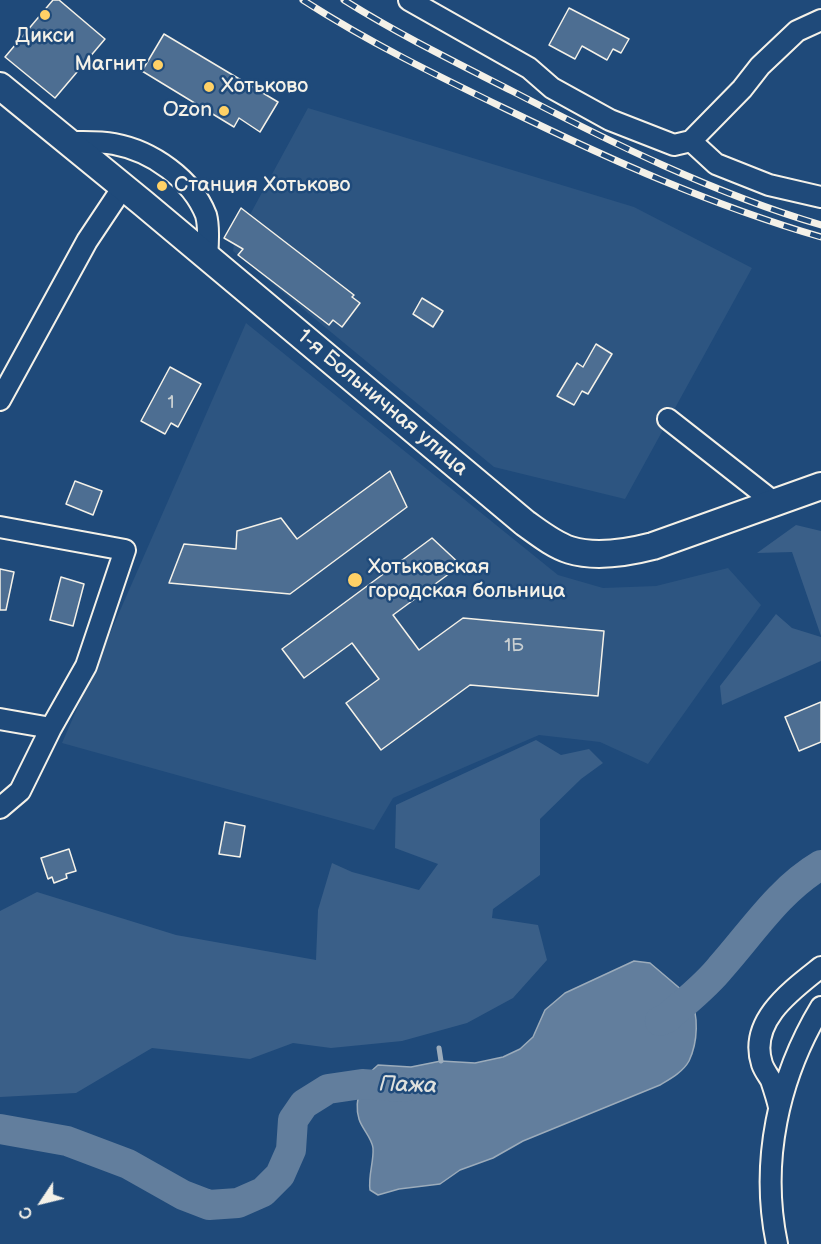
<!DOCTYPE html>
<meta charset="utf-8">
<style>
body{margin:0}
#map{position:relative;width:821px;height:1244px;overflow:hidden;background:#1f4a7a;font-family:"Balsamiq Sans",sans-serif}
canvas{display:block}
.north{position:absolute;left:12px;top:1172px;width:60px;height:60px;-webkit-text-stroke:4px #1f4a7a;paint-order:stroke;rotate:235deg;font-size:16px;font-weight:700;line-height:24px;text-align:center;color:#f4f1e8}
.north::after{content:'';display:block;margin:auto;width:21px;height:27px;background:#f4f1e8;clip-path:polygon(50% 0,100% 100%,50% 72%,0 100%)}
</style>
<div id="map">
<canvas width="821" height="1244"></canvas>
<div class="north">С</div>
</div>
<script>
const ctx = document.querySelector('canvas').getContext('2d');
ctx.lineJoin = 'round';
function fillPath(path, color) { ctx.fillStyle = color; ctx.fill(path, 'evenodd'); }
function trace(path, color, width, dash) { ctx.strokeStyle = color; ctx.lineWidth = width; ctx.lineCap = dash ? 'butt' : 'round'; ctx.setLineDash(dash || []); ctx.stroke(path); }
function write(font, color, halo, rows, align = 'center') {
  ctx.font = font + ' "Balsamiq Sans",sans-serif'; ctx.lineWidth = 5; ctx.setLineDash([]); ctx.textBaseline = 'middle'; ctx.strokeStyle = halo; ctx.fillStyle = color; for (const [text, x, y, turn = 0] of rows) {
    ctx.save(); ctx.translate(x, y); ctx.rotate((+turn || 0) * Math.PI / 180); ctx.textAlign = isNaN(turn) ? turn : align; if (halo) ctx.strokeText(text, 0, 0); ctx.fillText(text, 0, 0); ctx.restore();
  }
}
fillPath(new Path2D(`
 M308,108L634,207L752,268L625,499L494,467L233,251L234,244Z
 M246,323L558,575L603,588L656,586L728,568L761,605L648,764L600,742L539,735L393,798L374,830L62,743Z`), '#2d5581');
fillPath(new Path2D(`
 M796,525L821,531V636L792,552L757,553Z
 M776,614L792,628L821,637V661L722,705L720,686Z
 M536,740L561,755L589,749L603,763L581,779L540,819V875L493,909L492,918L538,925L547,960L513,998L467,1023L402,1041L331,1048L293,1043L250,1059L152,1048L76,1093L0,1097V911L37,892L176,935L316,960L318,910L332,863L352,872L419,890L438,864L395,848L396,805Z`), '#3a5f88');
const water = new Path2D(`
 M634,961L650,963L690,997C699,1015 698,1042 689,1061C683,1072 670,1079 660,1085L523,1141L493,1158L460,1170L440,1184L399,1189L378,1195L370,1190C368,1175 374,1162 373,1148C372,1138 362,1129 359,1119C353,1099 363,1077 378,1065L411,1067L441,1061L475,1063L503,1057L520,1049L533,1037L545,1010L565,993Z`);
fillPath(water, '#627e9d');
trace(water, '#9cacbb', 1.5);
trace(new Path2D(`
 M439,1048L441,1061`), '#9cacbb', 5);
trace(new Path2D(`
 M660,1021L667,1018C685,1002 706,986 721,967C753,931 779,890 821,865
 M0,1129L67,1141L128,1164L183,1195L209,1205L238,1203L263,1192L280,1175L291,1150L293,1120L304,1104L328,1089L362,1084L404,1087`), '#627e9d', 30);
const building = new Path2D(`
 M53,0H59L105,39L55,98L5,57Z
 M569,8L629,39L621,53L613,49L607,60L582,46L575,59L549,45Z
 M164,34L278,102L260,132L239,118L234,127L142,71Z
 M241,208L354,295L352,297L360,303L342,327L333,320L329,325L238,255L243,249L224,238Z
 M422,298L443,311L433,327L413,314Z
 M596,344L612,354L588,394L582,391L574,405L557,396L577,363L583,367Z
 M170,367L201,384L178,427L171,423L165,434L141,421Z
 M390,471L407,507L290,594L169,583L184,544L236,549L237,531L281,518L297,539Z
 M75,481L102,491L93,515L66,504Z
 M432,538L461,565L393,615L419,650L463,618L604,631L598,696L470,685L381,750L346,703L379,679L352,643L304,678L282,649Z
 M0,569L14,572L6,610H0Z
 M61,577L84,584L73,626L50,620Z
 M821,702V742L799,751L785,717Z
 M225,822L245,826L240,857L219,854Z
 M69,849L76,871L66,874L67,878L54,883L52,877L48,879L41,858Z`);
fillPath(building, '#4d6e92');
trace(building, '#f4f1e8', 1.5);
const minor = new Path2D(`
 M409,0L529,68L552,88L610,120L674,145L691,141L716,164L769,185L821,197
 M691,141L742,89L760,66L797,31L821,20
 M68,142C84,142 99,141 114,144C152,151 192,179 206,215C209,226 208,245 207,256
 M0,400L87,241L123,187
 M668,419L775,503
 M0,527L125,550L86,666L51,728L0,719
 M0,808L20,791L51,728
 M779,1107C777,1098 774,1089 771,1080C768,1075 764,1070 762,1064C748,1021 792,990 821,967
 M777,1244C760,1162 778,1078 821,1007`);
const major = new Path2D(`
 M0,86L143,203L525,523C539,533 554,545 570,550C596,558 626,553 653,546L821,486`);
trace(minor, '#f4f1e8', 24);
trace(major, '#f4f1e8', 30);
trace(minor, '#1f4a7a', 20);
trace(major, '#1f4a7a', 26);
const rail = new Path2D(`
 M303,0C368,42 438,76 508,110C611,160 711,205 821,237
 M344,0C398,34 455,62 512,91C612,143 713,193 821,225`);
trace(rail, '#f4f1e8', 7);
trace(rail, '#1f4a7a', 4.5, [14]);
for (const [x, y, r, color] of [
 [45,15,6,"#ffd166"],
 [158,65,6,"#ffd166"],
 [209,87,6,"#ffd166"],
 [224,111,6,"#ffd166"],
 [162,186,6,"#ffd166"],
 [355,580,8,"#ffd166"]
]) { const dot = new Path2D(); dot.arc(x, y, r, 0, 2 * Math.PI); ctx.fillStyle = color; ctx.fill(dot); trace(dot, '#1f4a7a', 2); }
write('18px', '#cad0d2', null, [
 ["1",171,403],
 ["1Б",514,646]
]);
write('21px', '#f4f1e8', '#1f4a7a', [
 ["Дикси",45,37,"center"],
 ["Магнит",146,65,"right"],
 ["Хотьково",221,87],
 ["Ozon",212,111,"right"],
 ["Станция Хотьково",174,186],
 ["Хотьковская",368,568],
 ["городская больница",368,592]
], 'left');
write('21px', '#f4f1e8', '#1f4a7a', [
 ["1-я Больничная улица",382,403,40]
]);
write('italic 22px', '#dee0dd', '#1f4a7a', [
 ["Пажа",408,1086,2]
]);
</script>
